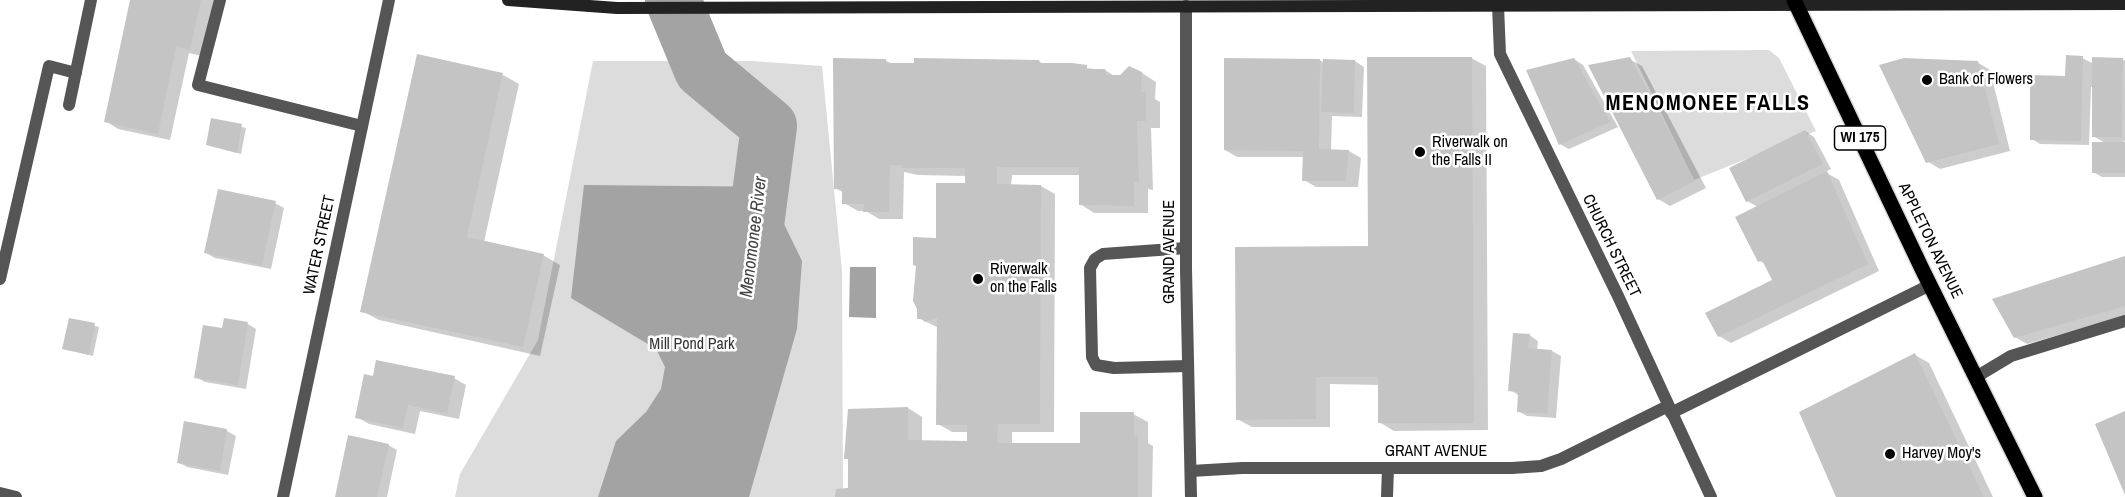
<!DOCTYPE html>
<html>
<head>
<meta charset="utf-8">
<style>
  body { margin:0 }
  canvas { display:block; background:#fff }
</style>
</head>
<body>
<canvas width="2125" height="497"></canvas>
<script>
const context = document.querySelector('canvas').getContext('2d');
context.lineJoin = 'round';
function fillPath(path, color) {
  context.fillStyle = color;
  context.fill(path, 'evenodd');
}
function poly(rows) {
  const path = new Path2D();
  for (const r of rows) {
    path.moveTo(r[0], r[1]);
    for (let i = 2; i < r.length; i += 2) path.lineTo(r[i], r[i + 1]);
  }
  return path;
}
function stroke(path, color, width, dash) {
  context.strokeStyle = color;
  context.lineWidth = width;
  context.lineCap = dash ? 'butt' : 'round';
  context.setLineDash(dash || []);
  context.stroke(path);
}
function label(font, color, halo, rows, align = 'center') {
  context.font = font + ' "Archivo Narrow",sans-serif';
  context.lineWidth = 5;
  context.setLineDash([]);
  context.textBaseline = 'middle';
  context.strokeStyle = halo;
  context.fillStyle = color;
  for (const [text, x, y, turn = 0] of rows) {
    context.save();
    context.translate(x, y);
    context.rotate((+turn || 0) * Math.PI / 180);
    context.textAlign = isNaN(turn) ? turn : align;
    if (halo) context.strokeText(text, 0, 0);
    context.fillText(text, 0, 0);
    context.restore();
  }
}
fillPath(poly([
  [1769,50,1779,58,1816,131,1694,180,1631,51],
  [593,61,752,61,822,66,842,271,843,497,455,497,460,474,538,340]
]), '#dcdcdc');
fillPath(poly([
  [584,185,787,187,784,224,802,261,797,329,749,497,598,497,616,441,646,412,661,389,665,367,656,349,571,298],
  [850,267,876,267,876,318,849,317]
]), '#a3a3a3');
fillPath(poly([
  [132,0,214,0,202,56,189,53,170,140,118,129,106,121],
  [1471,58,1486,66,1488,430,1394,431,1379,422,1379,385,1330,384,1330,427,1252,427,1237,419,1370,248],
  [2082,58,2094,64,2125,60,2125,141,2123,141,2125,142,2125,177,2102,177,2093,172,2107,144,2093,136,2094,87,2091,87,2089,145,2040,144,2032,139,2066,77],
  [1574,59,1583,65,1618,127,1569,149,1560,144],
  [1629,59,1642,66,1706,188,1670,206,1658,199],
  [885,60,892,64,1038,61,1044,64,1105,70,1116,77,1142,73,1156,82,1155,99,1160,102,1160,128,1151,128,1153,190,1148,189,1148,213,1094,213,1080,204,1080,175,1012,175,1011,186,1041,186,1055,194,1054,432,1012,432,1012,444,1082,444,1133,414,1148,422,1148,443,1153,446,1152,497,837,497,850,490,850,460,846,458,908,408,922,417,922,442,969,442,969,432,952,432,938,424,939,328,918,318,937,239,966,185,966,176,918,175,904,172,903,219,879,219,866,211,858,211,844,203,844,193,835,188],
  [1320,60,1324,63,1324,60,1355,61,1364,67,1362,117,1332,116,1331,151,1349,151,1361,158,1358,187,1316,187,1304,180,1304,157,1237,157,1225,150],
  [1977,62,1990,70,2010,151,1940,169,1927,161],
  [503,75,519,84,484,242,543,255,560,265,540,356,379,320,362,311],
  [212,119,246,128,241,154,207,144],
  [1805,131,1814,137,1831,169,1825,172,1839,180,1879,271,1731,343,1719,336,1774,281,1766,264,1759,261,1758,207,1747,201],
  [275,203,284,208,271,269,215,258,206,253],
  [2125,258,2125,316,2027,344,2015,337],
  [70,319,99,327,93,356,64,348],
  [248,324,256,329,246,389,205,382,196,377,223,330],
  [1529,335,1538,341,1537,350,1552,351,1561,356,1556,418,1527,416,1518,411,1520,396,1510,390],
  [1915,355,1929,363,1993,497,1839,497],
  [374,378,454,378,466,385,459,419,420,411,415,434,369,424,357,417],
  [185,423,227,431,236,436,228,475,187,467,178,462],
  [388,445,397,450,387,497,336,497]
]), '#0003');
stroke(poly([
  [673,0,702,70,769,126,751,263]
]), '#a3a3a3', 56);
fillPath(poly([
  [130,0,201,0,190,50,176,47,158,134,104,122],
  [417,54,503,73,467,237,544,254,523,347,360,312],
  [2066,55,2083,56,2081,141,2030,140,2030,75,2065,76],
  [1367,57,1472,57,1474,423,1378,423,1378,377,1316,377,1316,419,1236,420,1235,247,1368,246],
  [1630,57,1695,181,1657,200,1588,65],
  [2092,57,2123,58,2122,137,2092,137],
  [833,58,886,59,886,63,914,63,914,58,1039,60,1040,63,1072,63,1087,65,1087,69,1105,69,1106,75,1120,75,1129,66,1142,72,1141,92,1146,92,1146,121,1137,121,1139,182,1134,182,1134,206,1079,205,1079,167,997,167,997,184,1041,185,1040,424,998,424,997,443,1080,443,1080,412,1134,412,1134,436,1138,436,1138,497,835,497,836,489,848,488,848,459,844,459,848,409,908,407,908,440,967,441,967,425,936,425,937,318,924,322,924,319,917,319,917,309,913,301,916,266,913,265,913,237,936,238,936,183,965,183,965,168,902,168,902,165,890,165,889,212,863,212,864,204,842,204,842,189,834,189],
  [1224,58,1320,59,1319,149,1349,150,1346,181,1302,181,1303,151,1224,150],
  [1574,58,1610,122,1559,145,1526,70],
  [1904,58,1978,61,1999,144,1926,163,1879,65],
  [1323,59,1355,60,1354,113,1321,112],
  [211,118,242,124,237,153,206,145],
  [1805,130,1823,164,1746,202,1729,168],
  [2092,142,2125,142,2125,173,2092,173],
  [1827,171,1868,264,1718,337,1705,313,1772,280,1762,260,1758,262,1735,217],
  [218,189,276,201,262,265,204,253],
  [2125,256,2125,306,2014,338,1992,299],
  [69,318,95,323,89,355,62,349],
  [224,318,248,322,238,385,194,378,203,325,222,328],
  [1513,333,1530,334,1528,348,1552,350,1547,414,1517,412,1518,392,1508,391],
  [1915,353,1984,497,1836,497,1799,412],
  [376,360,455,376,447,414,408,405,403,428,355,418,364,374,373,376],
  [2125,411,2125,495,2095,424],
  [184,421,227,429,220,471,177,463],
  [348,435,389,444,377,497,335,497]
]), '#c4c4c4');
const primary = poly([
  [1794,0,1923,271,2035,497]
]);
stroke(primary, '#dbdbdb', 18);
stroke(poly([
  [220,0,198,85,362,126],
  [69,105,91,0],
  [1186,248,1103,254,1095,259,1090,268,1092,357,1096,365,1114,368,1188,366],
  [0,279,49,66,76,73],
  [1976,377,2011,356,2125,321],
  [1671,413,1930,285],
  [0,493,16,497],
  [1387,497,1388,468]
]), '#555', 12);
stroke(poly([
  [1186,6,1186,269,1191,497],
  [1498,6,1500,54,1618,296,1711,497],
  [1191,471,1242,468,1512,468,1541,466,1561,459,1668,406],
  [283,497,389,0]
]), '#555', 12);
stroke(poly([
  [508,0,617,8,2125,4]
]), '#222', 12);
stroke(primary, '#000', 15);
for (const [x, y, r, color] of [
  [1927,80,6,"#000"],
  [1420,152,6,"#000"],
  [978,279,6,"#000"],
  [1890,454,6,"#000"]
]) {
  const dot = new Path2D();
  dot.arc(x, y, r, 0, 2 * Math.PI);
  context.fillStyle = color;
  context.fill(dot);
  stroke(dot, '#fff', 2);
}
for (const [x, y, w] of [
  [1860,138,51]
]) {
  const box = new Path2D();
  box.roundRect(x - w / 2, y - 12, w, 24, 4.5);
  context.fillStyle = '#fff';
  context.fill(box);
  stroke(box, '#000', 1.5);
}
label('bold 15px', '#000', null, [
  ["WI 175",1860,138]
]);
label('16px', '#000', '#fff', [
  ["Bank of Flowers",1939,80],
  ["Riverwalk on",1432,143],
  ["the Falls II",1432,161],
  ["Riverwalk",990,270],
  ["on the Falls",990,288],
  ["Harvey Moy's",1902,454]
], 'left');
label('16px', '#000', '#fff', [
  ["APPLETON AVENUE",1930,241,64],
  ["WATER STREET",320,245,-78],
  ["CHURCH STREET",1611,246,64],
  ["GRAND AVENUE",1170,252,-90],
  ["GRANT AVENUE",1436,452]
]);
label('16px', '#333', '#fff', [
  ["Mill Pond Park",692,345]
]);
label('italic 18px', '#444', '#fff', [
  ["Menomonee River",754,237,-83]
]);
context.letterSpacing = '1.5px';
label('bold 22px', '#000', '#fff', [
  ["MENOMONEE FALLS",1708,104]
]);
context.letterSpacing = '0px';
</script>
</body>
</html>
